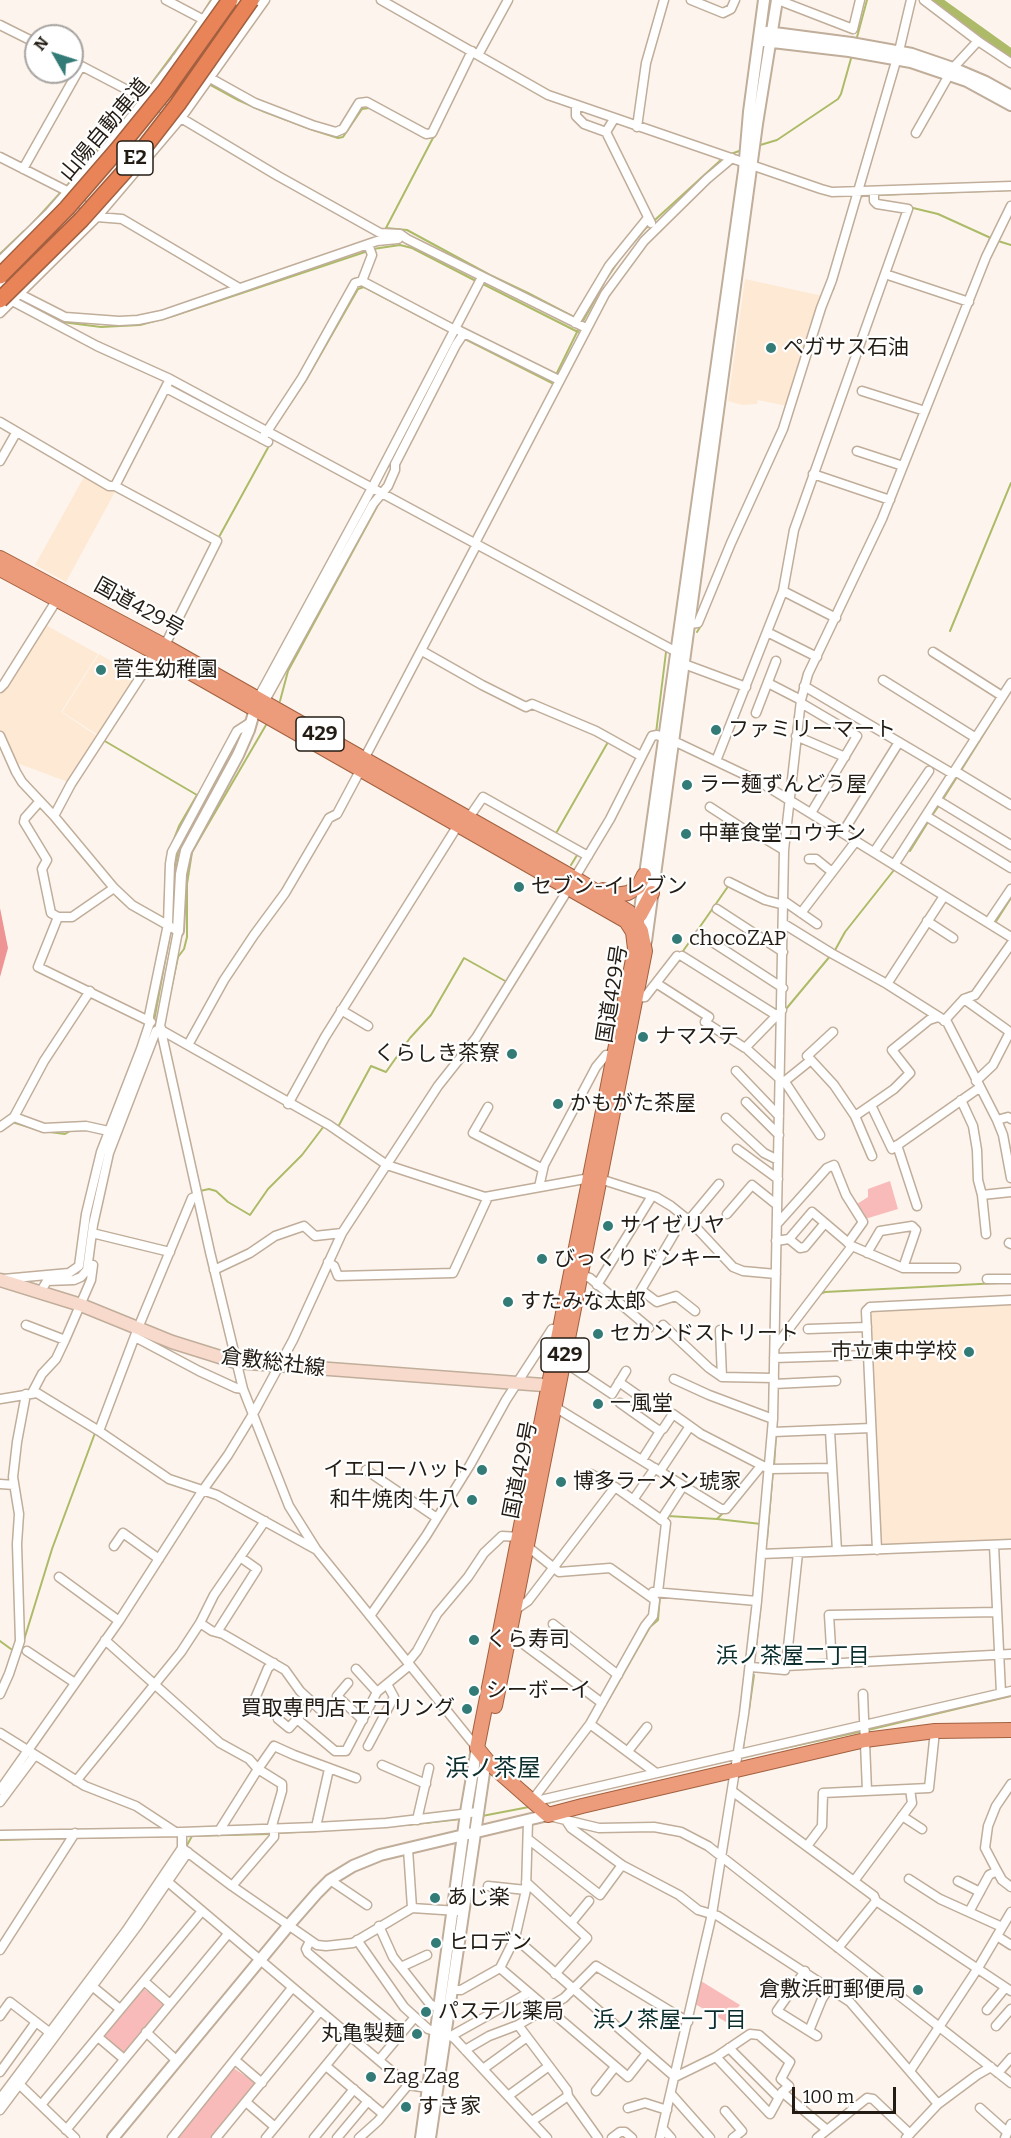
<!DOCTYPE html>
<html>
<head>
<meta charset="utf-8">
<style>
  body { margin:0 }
  #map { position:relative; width:1011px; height:2138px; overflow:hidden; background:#fdf5ed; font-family:Bitter,serif }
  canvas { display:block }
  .north { position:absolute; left:24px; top:24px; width:60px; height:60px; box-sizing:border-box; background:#fff; border:2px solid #a7a4a1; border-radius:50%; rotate:309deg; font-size:16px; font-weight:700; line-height:24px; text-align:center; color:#231c14 }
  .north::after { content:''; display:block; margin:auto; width:21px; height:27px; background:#337b77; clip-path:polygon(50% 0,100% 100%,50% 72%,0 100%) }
  .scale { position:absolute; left:792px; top:2087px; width:104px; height:27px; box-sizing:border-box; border:3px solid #231c14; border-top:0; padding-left:8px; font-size:18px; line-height:21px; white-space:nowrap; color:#231c14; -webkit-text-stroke:4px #fff; paint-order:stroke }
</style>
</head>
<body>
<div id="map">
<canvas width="1011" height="2138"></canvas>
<div class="north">N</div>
<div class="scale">100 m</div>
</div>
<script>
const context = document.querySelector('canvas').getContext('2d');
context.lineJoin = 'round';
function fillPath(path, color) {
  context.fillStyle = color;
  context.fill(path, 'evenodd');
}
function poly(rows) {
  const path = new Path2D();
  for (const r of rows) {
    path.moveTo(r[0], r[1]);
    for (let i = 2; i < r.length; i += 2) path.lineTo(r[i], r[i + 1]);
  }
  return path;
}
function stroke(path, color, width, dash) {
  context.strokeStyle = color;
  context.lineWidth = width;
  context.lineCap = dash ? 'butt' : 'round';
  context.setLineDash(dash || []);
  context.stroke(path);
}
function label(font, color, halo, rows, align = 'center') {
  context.font = font + ' Bitter,"Noto Sans JP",serif';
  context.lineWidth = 4.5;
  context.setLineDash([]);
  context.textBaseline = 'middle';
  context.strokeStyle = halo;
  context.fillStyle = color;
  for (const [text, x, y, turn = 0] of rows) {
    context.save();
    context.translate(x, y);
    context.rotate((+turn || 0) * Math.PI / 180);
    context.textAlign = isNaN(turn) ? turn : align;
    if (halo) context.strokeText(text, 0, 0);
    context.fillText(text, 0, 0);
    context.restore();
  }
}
fillPath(poly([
  [745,279,823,296,787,406,758,400,757,404,742,405,728,401],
  [85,475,115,492,66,582,35,565],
  [44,624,98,654,61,712,97,736,68,782,14,762,0,732,0,691],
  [99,654,136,675,98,735,62,712],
  [1011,1303,1011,1541,883,1547,880,1543,868,1312,871,1309]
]), '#fee9d4');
fillPath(poly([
  [890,1181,898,1209,865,1219,857,1204,868,1197,868,1189],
  [701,1981,740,2005,726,2022,695,2004],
  [143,1988,165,2004,124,2055,102,2037],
  [232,2067,256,2083,211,2138,174,2138]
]), '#f8bbba');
fillPath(poly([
  [0,908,8,948,0,977]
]), '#ee9495');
stroke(poly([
  [204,11,211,0],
  [856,41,867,0],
  [476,50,489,26],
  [207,83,238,100,265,112,313,130,338,138,343,137,362,109,369,108],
  [142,96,196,23],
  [434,136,386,228,407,230,490,275,528,293,572,316],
  [757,146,777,140,838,99,841,94,852,55],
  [728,155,742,150],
  [65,188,138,100],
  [876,195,1011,190],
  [858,197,870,195],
  [909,207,938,214,993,239],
  [31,225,61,192],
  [998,241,1011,245],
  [373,249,400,245,412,248,476,281],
  [628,249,645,229,723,158],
  [985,250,990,238],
  [0,254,24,231],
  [607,278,624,253],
  [481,283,578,332],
  [833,290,839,269],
  [22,301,62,322,101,327,140,325,173,316,368,251],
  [582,323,604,283],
  [465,339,552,383,579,328],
  [191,397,263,434],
  [10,423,21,430],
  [272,431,306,380,358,289,364,287,450,332],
  [388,467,393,456],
  [370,502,376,491],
  [219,537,270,444,269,436],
  [950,631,1011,483],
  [697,632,702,624],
  [280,701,288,671,379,503],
  [656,733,666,652],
  [793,735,795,714],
  [103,740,197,795,179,826,170,849],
  [960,772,1000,708],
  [632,784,655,739],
  [943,799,957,777],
  [931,817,940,804],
  [555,835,608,742],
  [75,848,108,887],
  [910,851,928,822],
  [571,865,579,852],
  [174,870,179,847,240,736],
  [116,896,127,906,145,917],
  [164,920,166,866],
  [995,923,1011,898],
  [834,952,845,932,894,870],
  [681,954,729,885],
  [168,1004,178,957,184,949,187,937,187,884,192,852,266,725],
  [786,1009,831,955],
  [154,1021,171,929],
  [12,1122,38,1130],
  [338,1127,371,1066,386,1072,410,1038,431,1015,464,958,507,982],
  [50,1132,65,1134,70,1131],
  [200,1191,209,1189,216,1191,228,1202,250,1215,268,1189,302,1155,324,1126],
  [820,1294,825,1292,999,1283],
  [774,1466,776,1436],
  [717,1519,761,1524],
  [667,1522,668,1516,717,1519,723,1513],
  [767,1540,773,1471],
  [24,1640,52,1549,95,1433],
  [0,1641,15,1652],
  [756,1647,761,1602],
  [609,1699,650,1627,658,1620,660,1596],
  [749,1710,754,1675],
  [868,1730,1011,1696],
  [743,1748,746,1725],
  [780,1749,863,1731],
  [544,1804,559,1800],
  [482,1816,529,1807],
  [407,1825,461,1819],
  [276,1833,318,1831],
  [186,1836,270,1834],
  [75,1838,180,1836],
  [0,1840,69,1838],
  [186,1847,192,1836]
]), '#adbb68', 2);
stroke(poly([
  [934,0,1011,55]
]), '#adbb68', 12);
const minor = poly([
  [166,0,204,20],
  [381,0,548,95,821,189,832,192,1011,186],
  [691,0,723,13,731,9,735,0],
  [778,0,853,29,860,0],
  [924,0,978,41,1011,63],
  [0,25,36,43],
  [478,55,508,0],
  [176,59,255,103,312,125,336,132,343,129,359,103,367,102,426,134,432,133,472,51],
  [72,61,181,118,278,176,380,233,400,234,407,239,586,328],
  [576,105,576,116,584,124,606,132,614,119],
  [637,127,646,63,664,0],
  [606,132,651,223],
  [916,133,953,68,978,41],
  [0,157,65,190,97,217,122,219,239,288],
  [23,169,81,66],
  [0,261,50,212,110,144,175,61,217,0],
  [885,274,969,302],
  [362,281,372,255,368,244],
  [0,284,65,317,119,321,138,320,162,315,377,241,398,239],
  [1,295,97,346,170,379,671,649,683,652],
  [0,313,97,217,181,118,265,0],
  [575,323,609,266,647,219],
  [460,331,559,380],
  [166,388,268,442],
  [862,391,925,411],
  [0,422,109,486,115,486,217,541,167,641,156,653,71,784,54,816],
  [262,439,302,378,355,283,362,281,453,329],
  [857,451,903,466],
  [0,461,16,433],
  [813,474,890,500],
  [115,486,170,379],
  [475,543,605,294,644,241,707,179,732,158],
  [783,591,836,618],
  [690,624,698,623,731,543,783,429,821,308,832,280,899,51,911,0],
  [767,632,817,657],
  [422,651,482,685,526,707,532,704,596,731,641,756],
  [933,652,1002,696],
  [684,664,746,687],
  [883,680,976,738],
  [768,683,801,700],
  [804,686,953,774],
  [0,688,4,684,58,598],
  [257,700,372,488,482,277],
  [801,703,857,736,811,813],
  [263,704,373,504,388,486,395,470,395,464,456,345,464,333],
  [756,713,776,661],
  [0,736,16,772,22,782,54,816,114,888,132,905,178,931,160,1026,210,1252,243,1389,289,1506,316,1549,477,1748],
  [796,736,845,757],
  [364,759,477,544],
  [716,761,783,591,794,530,908,209,877,204,874,201,874,191],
  [955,771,1011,805],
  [937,800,1011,845],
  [40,801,25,818,24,822,47,860,42,869,51,913,58,917,38,967,151,1022],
  [710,807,753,835,759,835,784,850],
  [926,816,1011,868],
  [468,819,483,797,588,856],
  [843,832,899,742],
  [874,852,929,771],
  [809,859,816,859,832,872],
  [894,865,1011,683],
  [574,879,610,819,652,736,657,735,680,744,760,782,1011,937],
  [729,882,765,900,784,905],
  [784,901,817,924],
  [717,909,783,952],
  [801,913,856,841],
  [58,917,72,917,114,888],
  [927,921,953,938],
  [988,923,1011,889],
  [784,924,831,953,887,984,947,1022,997,1120,1003,1135,1011,1178],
  [700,934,783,988],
  [682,956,776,1015],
  [656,983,677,956],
  [887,984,944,896],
  [636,998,645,997,656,983,709,1017,705,1022,745,1048,782,1010],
  [964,999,1010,1032,993,1065,976,1081],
  [341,1010,368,1026],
  [944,1021,964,999,975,995,1011,944],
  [161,1030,329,1125,387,1165,485,1197,590,1178,600,1179,656,1197,671,1206,691,1222,733,1267,743,1271,776,1274],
  [188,1045,224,980,254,935,285,893,329,818,337,814,362,767],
  [748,1050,780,1079],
  [811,1060,807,1056,833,1032],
  [736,1071,779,1116],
  [785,1082,820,1135],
  [780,1085,811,1060,834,1085,855,1116,871,1105,892,1149,979,1088],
  [961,1100,973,1126,977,1150,978,1180,982,1195,986,1234],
  [746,1102,779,1135],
  [288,1104,325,1037,460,822],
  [871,1105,894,1089,910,1073,892,1050,929,1020,938,1017],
  [488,1107,473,1133,543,1169],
  [855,1116,872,1156],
  [14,1117,44,1128,86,1126,113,1132],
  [726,1118,764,1153,778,1160],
  [997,1120,1008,1117,1011,1119],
  [0,1127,14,1117,44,1061,90,991],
  [897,1145,917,1206],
  [737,1149,778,1179],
  [539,1187,544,1165,596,1067,606,1055,614,1055],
  [982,1195,1011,1192],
  [727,1214,752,1185,777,1205],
  [684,1217,641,1290,657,1302,676,1296,695,1311],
  [689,1220,719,1184],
  [777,1224,827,1168,834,1165,846,1195,863,1222,848,1243],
  [92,1233,170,1252],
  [789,1239,800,1248,805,1247,825,1223],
  [776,1241,789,1239,812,1212,852,1246,903,1268,956,1268],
  [1009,1243,1011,1244],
  [867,1253,880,1231,912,1226,916,1230,903,1268],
  [328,1262,334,1266,338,1276,453,1273,488,1197],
  [214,1270,250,1253,275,1236,304,1226,315,1236,342,1233],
  [581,1275,590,1278,649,1328],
  [3,1279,69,1273,79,1266,86,1214,101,1152,141,1049,149,1025,149,1016,168,924,170,864,172,852,237,731,251,722],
  [987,1279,1011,1279],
  [597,1285,652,1196],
  [41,1291,47,1281,74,1280,81,1277,87,1270,93,1225,109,1153,156,1031,161,1028],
  [26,1325,65,1340],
  [663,1325,709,1368,722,1377,774,1378],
  [808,1329,867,1327],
  [720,1330,722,1377],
  [135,1337,199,1371,236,1388,243,1389],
  [775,1347,852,1246],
  [774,1358,868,1355],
  [564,1362,612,1394,626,1371],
  [674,1379,709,1395,773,1419],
  [619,1382,653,1406],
  [774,1384,836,1381],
  [32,1393,42,1374,56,1359,65,1340,91,1280,93,1265],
  [0,1399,37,1393,99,1431,169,1479,217,1495,315,1549],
  [620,1403,658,1430,663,1429,673,1414,701,1434,765,1467],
  [555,1407,721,1509,726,1509,761,1466],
  [99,1431,138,1328,192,1198,197,1196],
  [830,1431,837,1551],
  [773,1432,871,1428],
  [642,1460,661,1430],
  [770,1469,832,1468],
  [366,1470,437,1518],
  [660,1471,690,1426],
  [591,1474,615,1487,666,1523,658,1592],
  [0,1484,14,1485],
  [633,1500,655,1468],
  [661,1520,683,1486],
  [994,1545,1001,1693],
  [114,1546,123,1533,159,1559],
  [877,1550,866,1311,870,1307,1011,1300],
  [761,1554,1011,1544],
  [59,1577,119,1621],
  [653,1592,757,1601],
  [515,1610,528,1601,615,1487],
  [370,1616,426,1536,470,1465,506,1400,552,1329,563,1330],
  [200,1623,212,1631,223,1634,285,1670,300,1691,324,1713],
  [553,1624,618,1675],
  [217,1632,257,1569,240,1557],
  [510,1634,602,1703],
  [105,1640,220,1743,249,1759,258,1769,219,1831],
  [27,1651,75,1683],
  [408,1662,417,1651,437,1614,468,1577,484,1553,502,1536,519,1537,527,1546,559,1572,610,1568,655,1600,653,1616,645,1626,590,1724,531,1802],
  [832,1664,829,1615,997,1612],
  [786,1666,798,1553],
  [751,1667,785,1670,786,1666,1011,1654],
  [356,1669,377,1692],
  [348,1683,337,1696,363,1720],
  [0,1694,9,1674,20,1641,17,1544,19,1514,13,1477,17,1442,26,1394],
  [863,1694,867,1791],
  [254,1701,268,1668,274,1663],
  [307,1708,297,1719,335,1751,346,1751,377,1692,410,1665],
  [278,1719,289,1728,297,1719],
  [590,1724,656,1773],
  [0,1733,85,1786,136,1806,174,1831],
  [368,1746,394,1697,387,1684],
  [628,1751,647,1727],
  [382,1765,426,1784],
  [76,1781,181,1652,200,1623,214,1595,265,1521],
  [1011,1784,996,1806,988,1826,985,1848,997,1871,1002,1880,1011,1887],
  [0,1790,119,1621,203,1490,228,1455,253,1414,293,1340,342,1233,438,1086,476,1038,569,888],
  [732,1791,874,1896,876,1901,1011,1991],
  [0,1802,35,1755],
  [532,1802,1011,1691],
  [549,1816,599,1828,654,1827,681,1832,708,1846,1011,2083],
  [902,1816,922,1829],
  [565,1819,571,1828,622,1865,679,1895,698,1910,718,1916,850,2002,938,2104],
  [417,1820,429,1768],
  [316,1827,329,1769],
  [271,1829,282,1791,282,1784,258,1769,274,1746,294,1755,356,1778],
  [182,1832,182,1848,232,1886,317,1945,326,1946,353,1943,412,1908,458,1911],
  [0,1835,182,1832,316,1827,386,1823,478,1812],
  [528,1839,600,1895,622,1865],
  [807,1846,822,1826,823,1793,929,1788,935,1731],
  [408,1849,412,1908],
  [909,1879,940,1899,1002,1927],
  [330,1880,367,1905],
  [854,1881,912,1803,910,1789],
  [958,1881,980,1892],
  [168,1882,408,2085,434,2089],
  [526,1882,587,1938,555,1974],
  [232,1886,274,1837,274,1829],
  [488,1886,526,1890],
  [969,1912,989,1875,997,1871],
  [571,1923,589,1901],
  [379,1926,393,1957,430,2004,440,2009],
  [997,1936,1011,1945],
  [515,1938,675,2077,716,2057,750,2034,759,2035,790,2062,781,2079,789,2086,782,2092],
  [357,1940,404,2007,428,2029,451,2036,455,2039,547,2138],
  [310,1941,306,1949,308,1953,402,2032],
  [838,1948,876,1901],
  [0,1950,75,1833],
  [401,1967,427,1955],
  [500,1968,628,2077,647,2053],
  [805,1971,777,2011,817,2036],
  [144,1981,170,2004],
  [92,1986,120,2009],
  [452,1990,461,1990,500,1968,515,1938,526,1890,528,1821],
  [987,2010,1005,1988],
  [0,2016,10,2002,49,2032],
  [518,2025,567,2090,568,2096,532,2121],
  [996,2026,1011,2009],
  [809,2031,822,1999,829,1988],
  [146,2032,177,2061],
  [451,2036,528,1993],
  [98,2037,124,2059],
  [729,2048,778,2097],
  [465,2050,489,2036,518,2025,564,1998,596,1966,688,2022],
  [716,2057,770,2114,782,2092,827,2130],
  [235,2060,262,2083],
  [379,2060,415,2017],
  [326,2066,383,2114],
  [483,2069,527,2037],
  [910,2071,978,1968,1011,1912],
  [0,2072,36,2022],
  [998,2073,1011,2058],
  [17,2082,75,2138],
  [596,2091,615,2067],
  [671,2094,710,2138],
  [508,2096,549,2066],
  [568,2096,598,2138],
  [0,2099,126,1931,182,1848],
  [246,2102,275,2127],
  [41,2105,202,1911],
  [628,2108,645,2103,667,2110],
  [980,2108,1007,2132],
  [0,2110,138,1925,188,1852],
  [725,2111,742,2131,733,2138],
  [663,2129,671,2138],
  [66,2130,228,1934],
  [172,2138,292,1988],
  [216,2138,320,2011],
  [266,2138,350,2036],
  [314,2138,354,2089],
  [337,2138,368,2101],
  [359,2138,378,2121,408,2085],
  [612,2138,620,2132,625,2132,632,2138],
  [660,2138,712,1914,744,1714,757,1601,773,1419,784,850,801,700,808,674,882,519,986,257,1011,206],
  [817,2138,867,2098,873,2099,910,2134],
  [906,2138,938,2104,977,2075,991,2067],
  [1005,2138,1011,2124]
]);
const tertiary = poly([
  [767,32,851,43,912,54,953,68,986,82,1011,96],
  [764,41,849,51,911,62,967,81,1011,105],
  [640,910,744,171,749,112,764,0],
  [178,931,181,874,186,851,238,755,249,730,255,709],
  [646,941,757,124,777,0],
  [113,2138,289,1925,317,1893,330,1880,353,1866,380,1855,548,1815],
  [421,2138,467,1806,477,1748],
  [430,2138,486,1759]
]);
const secondary = poly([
  [0,1280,81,1305,172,1342,236,1362,557,1386]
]);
const trunk = poly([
  [0,558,163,645,581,882,629,912,641,931,645,951,495,1706],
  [0,569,156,653,458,825,626,921,633,932,635,949,477,1748,490,1764,548,1815,582,1806,865,1740,935,1731,1011,1730],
  [603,890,616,895,628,893,638,887,644,875],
  [628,920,640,915,652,893]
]);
stroke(minor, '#c0ad9a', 11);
stroke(tertiary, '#c0ad9a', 14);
stroke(secondary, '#c0ad9a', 15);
stroke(trunk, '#a36040', 16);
stroke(minor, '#fff', 8);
stroke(tertiary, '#fff', 10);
stroke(secondary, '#f8dacd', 12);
stroke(trunk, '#ec9c7a', 14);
const motorwayBridge = poly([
  [0,276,67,208,118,149,165,91,230,0],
  [0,300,81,220,133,162,178,104,251,0]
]);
stroke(motorwayBridge, '#a36040', 18, []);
stroke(motorwayBridge, '#e88458', 15);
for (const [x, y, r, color] of [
  [771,348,6,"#337b77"],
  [101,670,6,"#337b77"],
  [716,730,6,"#337b77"],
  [687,785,6,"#337b77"],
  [686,834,6,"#337b77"],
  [519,887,6,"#337b77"],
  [677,939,6,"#337b77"],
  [643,1037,6,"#337b77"],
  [512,1054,6,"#337b77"],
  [558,1104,6,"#337b77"],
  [608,1226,6,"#337b77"],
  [542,1259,6,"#337b77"],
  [508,1302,6,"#337b77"],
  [598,1334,6,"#337b77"],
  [969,1352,6,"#337b77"],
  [598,1404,6,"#337b77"],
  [482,1470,6,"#337b77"],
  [561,1482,6,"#337b77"],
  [472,1500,6,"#337b77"],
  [474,1640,6,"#337b77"],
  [474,1691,6,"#337b77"],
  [467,1709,6,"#337b77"],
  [435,1898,6,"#337b77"],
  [436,1943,6,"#337b77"],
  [918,1990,6,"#337b77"],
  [426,2012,6,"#337b77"],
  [417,2034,6,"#337b77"],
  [371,2077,6,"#337b77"],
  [406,2107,6,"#337b77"]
]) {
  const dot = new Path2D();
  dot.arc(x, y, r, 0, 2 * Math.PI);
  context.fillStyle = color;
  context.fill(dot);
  stroke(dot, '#fff', 2);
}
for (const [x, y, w] of [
  [135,158,36],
  [320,734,48],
  [565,1355,48]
]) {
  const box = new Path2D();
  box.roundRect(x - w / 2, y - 17, w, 34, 4.5);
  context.fillStyle = '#fff';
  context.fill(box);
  stroke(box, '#231c14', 1.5);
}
label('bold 20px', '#231c14', null, [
  ["E2",135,158],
  ["429",320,734],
  ["429",565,1355]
]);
label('21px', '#231c14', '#fff', [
  ["山陽自動車道",105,130,-50],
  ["国道429号",139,608,29],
  ["国道429号",613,994,-81],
  ["倉敷総社線",273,1363,7],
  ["国道429号",521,1470,-79]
]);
label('21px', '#231c14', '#fff', [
  ["ペガサス石油",783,348],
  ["菅生幼稚園",113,670],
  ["ファミリーマート",728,730],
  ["ラー麺ずんどう屋",699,785],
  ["中華食堂コウチン",698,834],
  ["セブン-イレブン",531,887],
  ["chocoZAP",689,939],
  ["ナマステ",655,1037],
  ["くらしき茶寮",500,1054,"right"],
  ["かもがた茶屋",570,1104],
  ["サイゼリヤ",620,1226],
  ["びっくりドンキー",554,1259],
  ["すたみな太郎",520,1302],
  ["セカンドストリート",610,1334],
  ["市立東中学校",957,1352,"right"],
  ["一風堂",610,1404],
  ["イエローハット",470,1470,"right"],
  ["博多ラーメン琥家",573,1482],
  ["和牛焼肉 牛八",460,1500,"right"],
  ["くら寿司",486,1640],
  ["シーボーイ",486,1691],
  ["買取専門店 エコリング",455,1709,"right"],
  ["あじ楽",447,1898],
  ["ヒロデン",448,1943],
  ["倉敷浜町郵便局",906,1990,"right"],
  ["パステル薬局",438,2012],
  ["丸亀製麺",405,2034,"right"],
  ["Zag Zag",383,2077],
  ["すき家",418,2107]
], 'left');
label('22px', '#0c2f2d', '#fff', [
  ["浜ノ茶屋二丁目",793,1657],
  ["浜ノ茶屋一丁目",670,2021]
]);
label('24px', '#0c2f2d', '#fff', [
  ["浜ノ茶屋",493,1769]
]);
</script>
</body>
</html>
